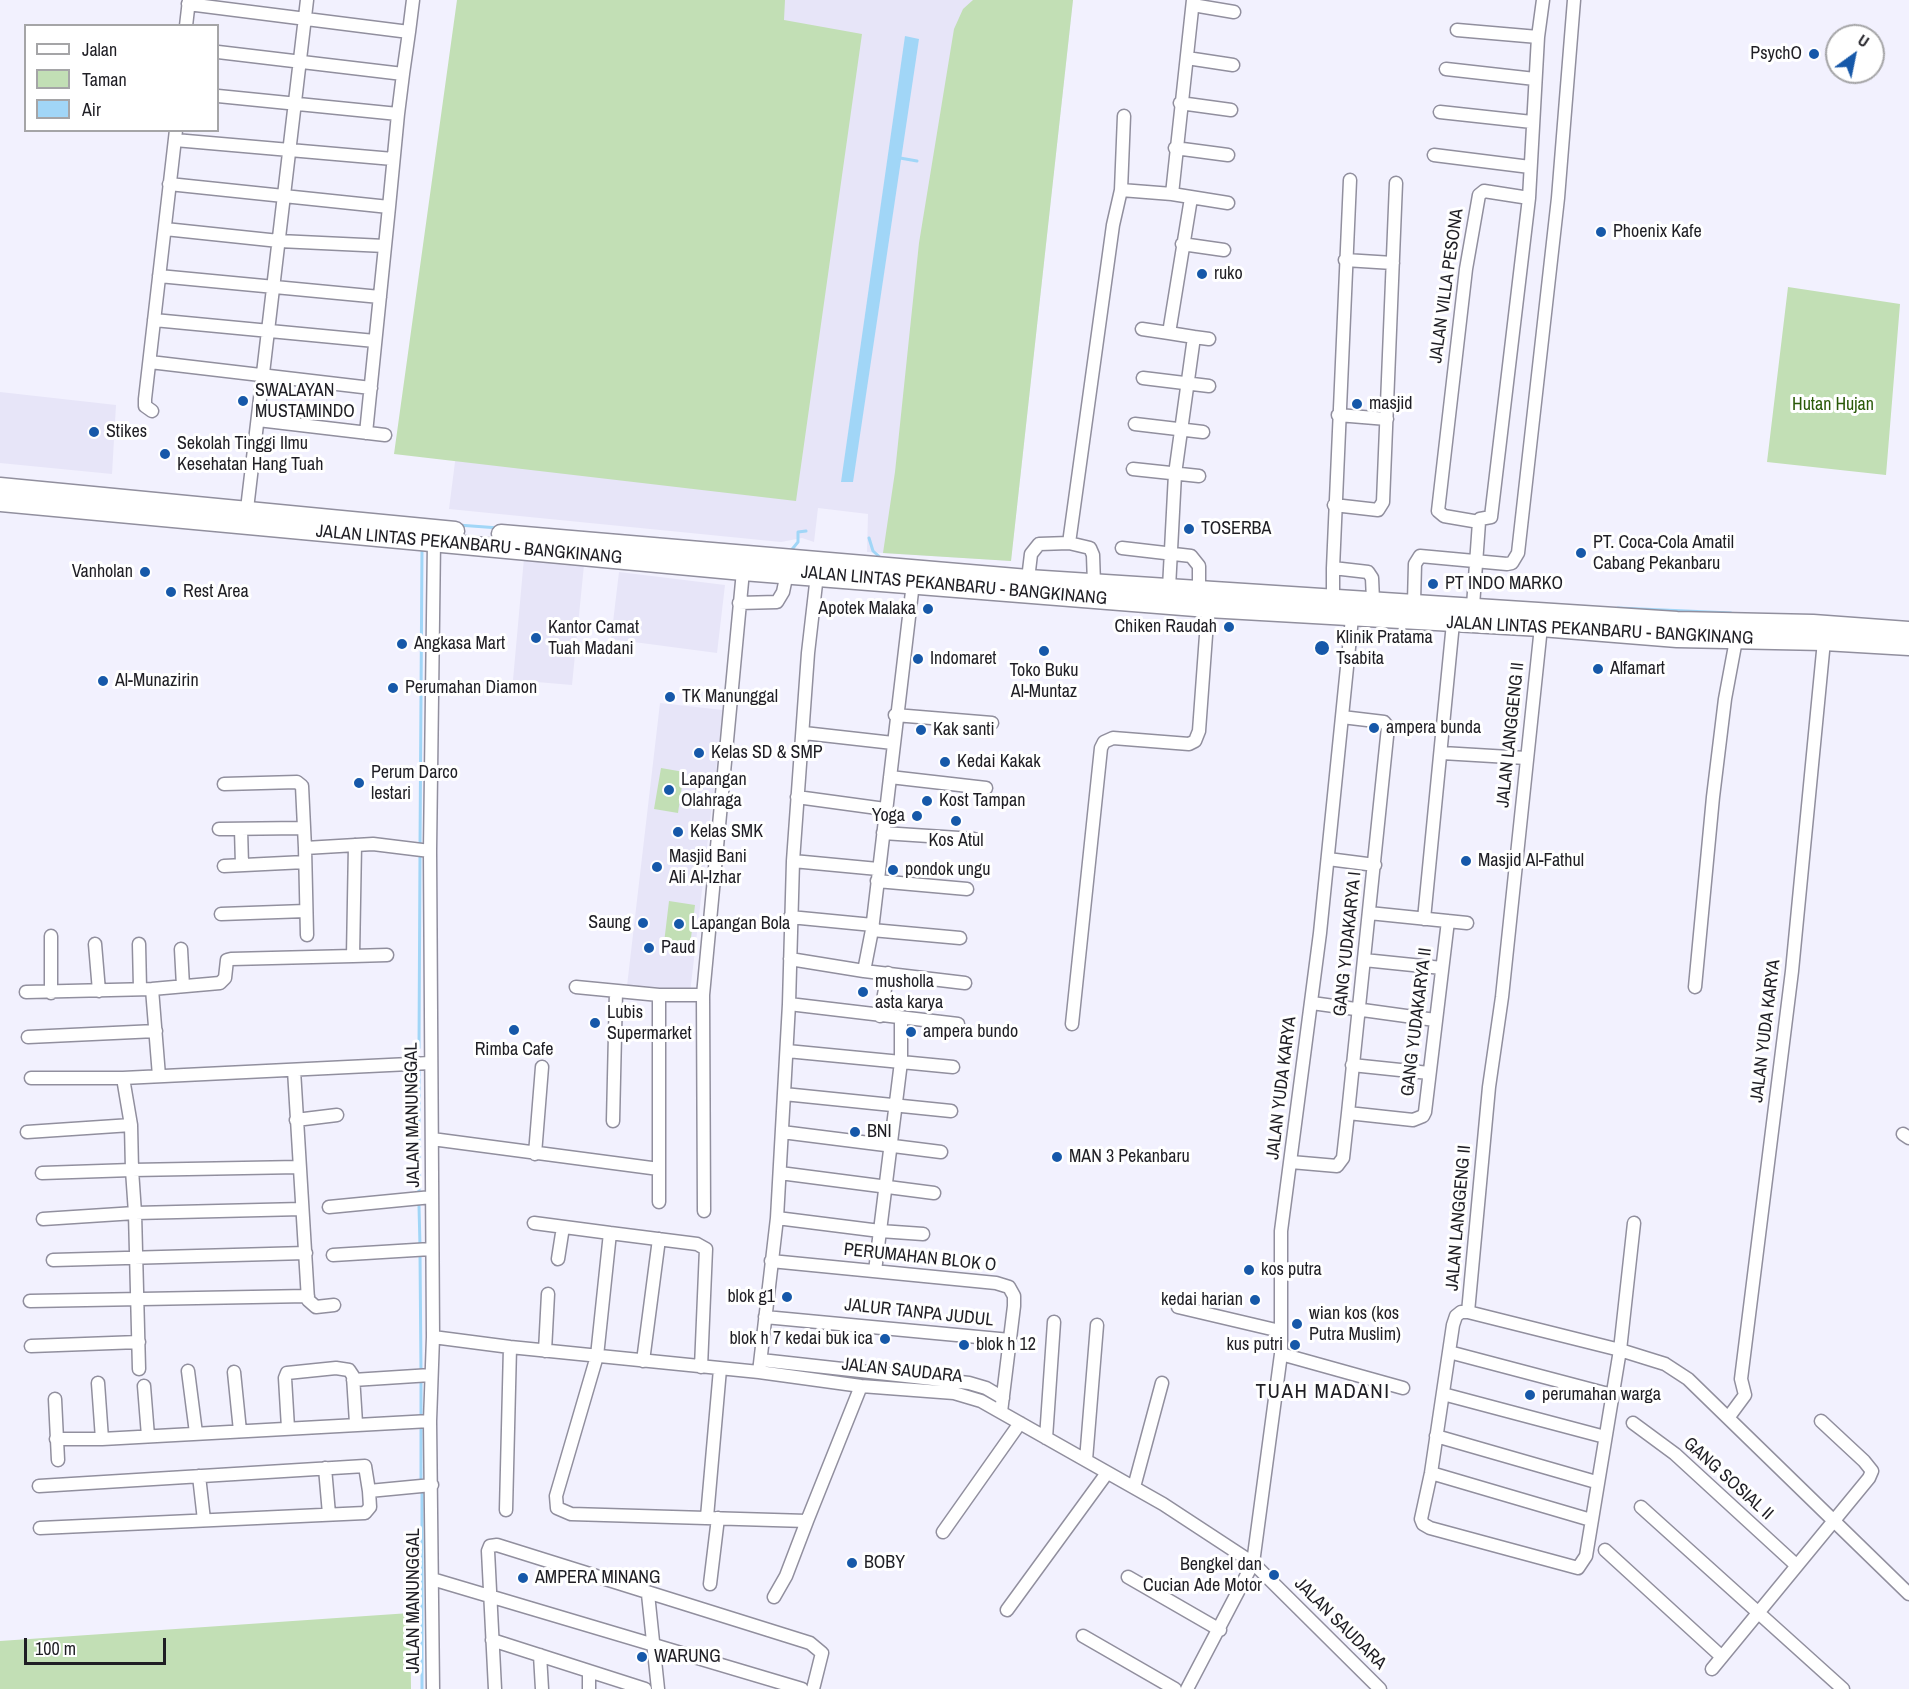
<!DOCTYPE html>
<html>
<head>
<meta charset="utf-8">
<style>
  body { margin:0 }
  #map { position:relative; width:1909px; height:1689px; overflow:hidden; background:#f2f1fe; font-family:"Archivo Narrow",sans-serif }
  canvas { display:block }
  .legend { position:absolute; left:24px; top:24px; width:195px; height:108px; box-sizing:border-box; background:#fff; border:2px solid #a5a5a7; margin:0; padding:8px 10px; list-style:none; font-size:18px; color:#1f1e24 }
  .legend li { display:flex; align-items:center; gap:12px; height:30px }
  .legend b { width:30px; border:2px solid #a5a5a7 }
  .north { position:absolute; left:1825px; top:24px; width:60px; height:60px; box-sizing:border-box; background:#fff; border:2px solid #a5a5a7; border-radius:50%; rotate:33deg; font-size:16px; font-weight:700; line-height:24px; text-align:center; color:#1f1e24 }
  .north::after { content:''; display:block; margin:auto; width:21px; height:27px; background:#1658a9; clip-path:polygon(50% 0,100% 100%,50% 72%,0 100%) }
  .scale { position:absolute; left:24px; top:1638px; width:142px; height:27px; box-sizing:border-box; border:3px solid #1f1e24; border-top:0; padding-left:8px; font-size:18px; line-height:21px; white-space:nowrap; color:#1f1e24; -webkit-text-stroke:4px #fff; paint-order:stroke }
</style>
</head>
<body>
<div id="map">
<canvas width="1909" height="1689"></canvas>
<ul class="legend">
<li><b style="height:8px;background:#fff"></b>Jalan</li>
<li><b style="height:16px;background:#c2dfb5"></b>Taman</li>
<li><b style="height:16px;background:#a1d6f7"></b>Air</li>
</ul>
<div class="north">U</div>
<div class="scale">100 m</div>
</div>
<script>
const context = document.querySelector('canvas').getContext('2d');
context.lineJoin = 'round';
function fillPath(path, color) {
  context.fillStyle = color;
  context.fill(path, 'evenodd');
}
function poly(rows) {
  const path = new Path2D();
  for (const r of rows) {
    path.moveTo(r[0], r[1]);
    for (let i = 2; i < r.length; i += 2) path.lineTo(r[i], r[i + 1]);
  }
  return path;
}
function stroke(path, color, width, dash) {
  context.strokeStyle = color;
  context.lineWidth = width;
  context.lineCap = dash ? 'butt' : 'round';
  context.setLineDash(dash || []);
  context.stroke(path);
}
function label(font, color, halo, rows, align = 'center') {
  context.font = font + ' "Archivo Narrow",sans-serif';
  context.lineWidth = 6;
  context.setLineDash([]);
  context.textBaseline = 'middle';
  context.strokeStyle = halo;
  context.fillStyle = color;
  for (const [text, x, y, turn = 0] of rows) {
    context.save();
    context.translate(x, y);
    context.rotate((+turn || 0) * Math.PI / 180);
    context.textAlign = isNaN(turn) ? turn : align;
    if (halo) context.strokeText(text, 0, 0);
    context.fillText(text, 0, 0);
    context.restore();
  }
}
fillPath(poly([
  [511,0,1073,0,1011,561,867,552,868,514,818,508,814,542,802,538,781,542,449,509,505,69],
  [0,392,116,405,112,474,0,463],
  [524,558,584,565,572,685,513,680],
  [619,572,725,585,717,653,611,639],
  [660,703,723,710,690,993,627,986]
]), '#e7e5f8');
fillPath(poly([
  [457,0,785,0,784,20,862,34,796,501,394,454],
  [973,0,1073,0,1011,561,883,553,895,472,919,243,954,29,963,9],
  [1788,287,1900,304,1886,475,1767,462],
  [661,768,684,772,678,813,654,809],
  [669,901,695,905,690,946,664,943],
  [410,1613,411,1689,0,1689,0,1641]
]), '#c2dfb5');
fillPath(poly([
  [905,36,919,39,853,482,841,482]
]), '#a1d6f7');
stroke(poly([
  [900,158,917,161],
  [458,525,499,528],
  [869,538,873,551,882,559],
  [789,553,798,542,798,532,806,531],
  [1618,608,1731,613],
  [420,847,422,548],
  [419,1048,420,854],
  [419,1067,419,1191],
  [419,1206,420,1246],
  [420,1253,421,1372],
  [421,1379,421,1417],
  [421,1424,421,1479],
  [422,1491,422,1689]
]), '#a1d6f7', 3);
const minor = poly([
  [188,4,409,32,413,0],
  [1193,5,1234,12],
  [186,26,189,0],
  [1457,30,1538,37,1543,0],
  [218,52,403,74,398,114],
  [1187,58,1233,65],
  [1446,69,1535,79],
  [403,74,409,32],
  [218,96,398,114,389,207],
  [1180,103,1231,110],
  [1440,112,1532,122],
  [175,140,393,159],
  [1175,148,1228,155],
  [1434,155,1530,167],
  [1350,180,1333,568,1368,572,1372,578,1373,600],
  [169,184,389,207,366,433],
  [1121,190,1172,194,1228,203],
  [1484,191,1529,198,1491,517,1480,519,1479,522,1444,516,1438,511,1466,269,1479,195,1484,191],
  [1172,194,1193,0],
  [1529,198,1538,37],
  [165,229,279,241,385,246],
  [1182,244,1224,250],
  [1345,260,1393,263],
  [159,276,380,297],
  [154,320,375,341],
  [1142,329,1169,333],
  [1194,337,1209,339],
  [150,362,371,388],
  [1143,378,1209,386],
  [152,411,145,406,145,399,176,130],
  [1338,415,1387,419],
  [258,420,385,435],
  [1135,424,1203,432],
  [1133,469,1199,476],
  [1334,505,1378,510,1383,502,1396,183],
  [247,509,307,0],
  [1069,543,1090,548,1093,555,1094,584],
  [1122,548,1191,556,1199,566,1199,590],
  [1028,579,1031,554,1039,544,1069,543,1113,225,1121,190,1124,116],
  [913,583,872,930,864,971,965,983],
  [1169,588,1175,474,1194,337,1169,333,1191,198],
  [1333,598,1333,568],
  [1414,602,1415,564,1420,556,1507,564,1512,563,1518,553,1558,198,1574,0],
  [739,603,777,602,783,592,787,573],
  [1473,606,1479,522],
  [1541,627,1502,997,1489,1087,1468,1312,1620,1350,1665,1364,1688,1379,1909,1594],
  [895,715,992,723],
  [804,733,893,743],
  [1442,753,1526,758],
  [890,777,986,788],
  [224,784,297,782,302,786,305,848],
  [797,797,885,809],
  [219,829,302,828],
  [241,829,242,865],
  [883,833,974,839],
  [355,845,353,956,387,955],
  [1328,859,1375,865],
  [793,861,878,869],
  [224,866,305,862],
  [877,881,967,889],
  [1369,913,1467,923],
  [221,914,306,911],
  [790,917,873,925],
  [1424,919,1453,623],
  [872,930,960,938],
  [307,935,305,848,373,844,430,851],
  [51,936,51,993],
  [95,944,99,991],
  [139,944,140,988],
  [181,949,183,986],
  [790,959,864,971],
  [1364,960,1442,968],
  [576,987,659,995,703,995,704,1211],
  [1695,987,1713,797,1725,699,1736,640],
  [152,989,159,1076],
  [26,992,152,989,220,983,225,978,227,960,231,959,353,956],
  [659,995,659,1202],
  [703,995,743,571],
  [1312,1003,1435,1020],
  [789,1004,958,1024],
  [880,1016,888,973],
  [1072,1024,1101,748,1104,742,1113,738,1189,744,1195,741,1199,731,1208,608],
  [28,1037,156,1031],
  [787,1051,953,1067],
  [1352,1065,1429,1073],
  [294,1070,308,1300,316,1307,334,1305],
  [31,1078,123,1078,430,1063],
  [784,1094,951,1111],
  [1348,1113,1413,1120,1423,1116,1425,1112,1448,921],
  [296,1120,337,1115],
  [613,1121,616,991],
  [27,1132,131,1125],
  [782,1132,941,1152],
  [1903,1134,1909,1138],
  [432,1139,659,1169],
  [535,1154,542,1067],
  [1291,1162,1337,1166,1343,1158,1348,1113,1388,727,1384,722,1342,717],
  [299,1167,132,1170,135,1213,302,1209],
  [42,1173,132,1170,131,1125,123,1078],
  [780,1173,934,1193],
  [329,1207,432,1197],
  [777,1218,880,1231,923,1234],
  [43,1219,135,1213,139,1369],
  [534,1223,610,1233],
  [333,1255,431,1249],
  [558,1259,563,1227],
  [53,1260,306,1253],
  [771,1261,996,1283,1009,1287,1014,1296,1014,1306,1001,1412],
  [875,1271,901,1062,901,1018],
  [30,1301,308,1296],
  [1178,1307,1280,1331],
  [1468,1312,1461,1312,1456,1316,1453,1325,1431,1473,1421,1519,1423,1524,1430,1528,1578,1568,1586,1556,1620,1350,1634,1223],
  [765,1317,1010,1340],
  [433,1337,510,1347,759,1372,861,1386,954,1393,981,1401,1163,1504,1253,1563,1380,1689],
  [31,1346,139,1342],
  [545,1351,548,1294],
  [1449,1352,1612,1395],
  [1281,1354,1403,1388],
  [761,1360,969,1383,986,1388,1003,1398],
  [643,1361,659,1239],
  [701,1367,706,1249,697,1244,610,1233,597,1356,556,1496,557,1508,571,1514,807,1521,861,1386],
  [188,1371,196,1433],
  [234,1372,240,1431],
  [759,1372,777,1218,789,1004,793,861,808,653,817,575],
  [353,1380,431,1375],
  [98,1383,102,1439],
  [144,1386,148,1436],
  [1443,1394,1605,1437],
  [55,1399,58,1460],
  [1728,1418,1745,1395,1741,1379,1792,971,1824,641],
  [1633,1423,1675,1454,1796,1565],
  [288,1428,285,1378,287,1373,336,1368,349,1370,353,1376,356,1423],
  [1436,1436,1596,1482],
  [1046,1438,1054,1322],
  [56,1439,102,1439,430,1421],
  [1086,1460,1097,1325],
  [325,1468,329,1514],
  [1431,1473,1591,1520],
  [199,1476,204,1520],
  [39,1486,365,1466,369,1491,432,1485],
  [1134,1487,1162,1383],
  [1641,1507,1843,1689],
  [506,1510,510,1347],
  [707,1517,720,1369],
  [40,1528,365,1513,370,1507,369,1491],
  [943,1532,1020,1423],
  [1605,1550,1722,1657],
  [1128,1577,1220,1630],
  [432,1579,802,1689],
  [710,1584,718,1518],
  [648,1594,658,1689],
  [774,1597,786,1576,807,1521],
  [1007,1610,1107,1473],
  [1083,1636,1175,1689],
  [492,1640,645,1689],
  [540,1655,542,1689],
  [1712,1669,1869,1478,1872,1471,1864,1461,1821,1421],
  [589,1671,589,1689],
  [433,1689,430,1421,433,1337,430,851,434,541],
  [495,1689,488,1551,490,1546,497,1545,810,1643,822,1653,813,1689],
  [1187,1689,1253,1563,1281,1354,1281,1231,1320,933,1352,618]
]);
const highway = poly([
  [0,487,455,531],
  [0,502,743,571,1208,608,1541,627,1677,638,1824,641,1909,646],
  [501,534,1028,579,1677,621,1813,624,1909,631]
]);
stroke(minor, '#918f9e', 15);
stroke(highway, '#918f9e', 21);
stroke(minor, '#fff', 12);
stroke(highway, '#fff', 18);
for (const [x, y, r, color] of [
  [1814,54,6,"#1658a9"],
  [1601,232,6,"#1658a9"],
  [1202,274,6,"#1658a9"],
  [243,401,6,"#1658a9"],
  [1357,404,6,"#1658a9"],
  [94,432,6,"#1658a9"],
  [165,454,6,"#1658a9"],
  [1189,529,6,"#1658a9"],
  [1581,553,6,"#1658a9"],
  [145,572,6,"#1658a9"],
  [1433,584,6,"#1658a9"],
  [171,592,6,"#1658a9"],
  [928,609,6,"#1658a9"],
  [1229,627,6,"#1658a9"],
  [536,638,6,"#1658a9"],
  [402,644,6,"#1658a9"],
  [1322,648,8,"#1658a9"],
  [1044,651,6,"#1658a9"],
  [918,659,6,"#1658a9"],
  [1598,669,6,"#1658a9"],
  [103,681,6,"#1658a9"],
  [393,688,6,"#1658a9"],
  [670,697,6,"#1658a9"],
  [1374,728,6,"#1658a9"],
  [921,730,6,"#1658a9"],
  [699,753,6,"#1658a9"],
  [945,762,6,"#1658a9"],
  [359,783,6,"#1658a9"],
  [669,790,6,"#1658a9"],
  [927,801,6,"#1658a9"],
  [917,816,6,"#1658a9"],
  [956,821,6,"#1658a9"],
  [678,832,6,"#1658a9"],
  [1466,861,6,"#1658a9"],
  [657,867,6,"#1658a9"],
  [893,870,6,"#1658a9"],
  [643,923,6,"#1658a9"],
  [679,924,6,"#1658a9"],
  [649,948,6,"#1658a9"],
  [863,992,6,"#1658a9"],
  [595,1023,6,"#1658a9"],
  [514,1030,6,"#1658a9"],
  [911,1032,6,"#1658a9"],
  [855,1132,6,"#1658a9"],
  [1057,1157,6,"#1658a9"],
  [1249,1270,6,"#1658a9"],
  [787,1297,6,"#1658a9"],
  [1255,1300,6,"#1658a9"],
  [1297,1324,6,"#1658a9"],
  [885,1339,6,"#1658a9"],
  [964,1345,6,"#1658a9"],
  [1295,1345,6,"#1658a9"],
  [1530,1395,6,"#1658a9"],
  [852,1563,6,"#1658a9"],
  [1274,1575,6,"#1658a9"],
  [523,1578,6,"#1658a9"],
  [642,1657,6,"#1658a9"]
]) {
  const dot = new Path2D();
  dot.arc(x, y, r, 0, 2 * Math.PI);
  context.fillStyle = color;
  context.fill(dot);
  stroke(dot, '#fff', 2);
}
label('18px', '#1f1e24', '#fff', [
  ["PsychO",1802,54,"right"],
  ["Phoenix Kafe",1613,232],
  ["ruko",1214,274],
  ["SWALAYAN",255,391],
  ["MUSTAMINDO",255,412],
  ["masjid",1369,404],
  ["Stikes",106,432],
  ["Sekolah Tinggi Ilmu",177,444],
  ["Kesehatan Hang Tuah",177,465],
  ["TOSERBA",1201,529],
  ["PT. Coca-Cola Amatil",1593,543],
  ["Cabang Pekanbaru",1593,564],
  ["Vanholan",133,572,"right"],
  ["PT INDO MARKO",1445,584],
  ["Rest Area",183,592],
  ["Apotek Malaka",916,609,"right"],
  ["Chiken Raudah",1217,627,"right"],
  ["Kantor Camat",548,628],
  ["Tuah Madani",548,649],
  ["Klinik Pratama",1336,638],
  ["Tsabita",1336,659],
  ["Angkasa Mart",414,644],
  ["Indomaret",930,659],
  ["Alfamart",1610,669],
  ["Toko Buku",1044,671,"center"],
  ["Al-Muntaz",1044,692,"center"],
  ["Al-Munazirin",115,681],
  ["Perumahan Diamon",405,688],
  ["TK Manunggal",682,697],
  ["ampera bunda",1386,728],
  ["Kak santi",933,730],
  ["Kelas SD & SMP",711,753],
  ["Kedai Kakak",957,762],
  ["Perum Darco",371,773],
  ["lestari",371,794],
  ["Lapangan",681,780],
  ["Olahraga",681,801],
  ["Kost Tampan",939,801],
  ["Yoga",905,816,"right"],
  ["Kelas SMK",690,832],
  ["Kos Atul",956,841,"center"],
  ["Masjid Bani",669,857],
  ["Ali Al-Izhar",669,878],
  ["Masjid Al-Fathul",1478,861],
  ["pondok ungu",905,870],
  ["Saung",631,923,"right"],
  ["Lapangan Bola",691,924],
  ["Paud",661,948],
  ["musholla",875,982],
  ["asta karya",875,1003],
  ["Lubis",607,1013],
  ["Supermarket",607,1034],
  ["ampera bundo",923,1032],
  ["Rimba Cafe",514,1050,"center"],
  ["BNI",867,1132],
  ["MAN 3 Pekanbaru",1069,1157],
  ["kos putra",1261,1270],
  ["blok g1",775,1297,"right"],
  ["kedai harian",1243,1300,"right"],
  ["wian kos (kos",1309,1314],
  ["Putra Muslim)",1309,1335],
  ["blok h 7 kedai buk ica",873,1339,"right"],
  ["blok h 12",976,1345],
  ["kus putri",1283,1345,"right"],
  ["perumahan warga",1542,1395],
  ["BOBY",864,1563],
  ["Bengkel dan",1262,1565,"right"],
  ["Cucian Ade Motor",1262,1586,"right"],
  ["AMPERA MINANG",535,1578],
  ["WARUNG",654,1657]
], 'left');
label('18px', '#1f1e24', '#fff', [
  ["JALAN VILLA PESONA",1447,286,-82],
  ["JALAN LINTAS PEKANBARU - BANGKINANG",469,545,5],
  ["JALAN LINTAS PEKANBARU - BANGKINANG",954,586,5],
  ["JALAN LINTAS PEKANBARU - BANGKINANG",1600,631,3],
  ["JALAN LANGGENG II",1511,735,-84],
  ["GANG YUDAKARYA I",1348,944,-84],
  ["GANG YUDAKARYA II",1417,1022,-83],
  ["JALAN YUDA KARYA",1766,1031,-83],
  ["JALAN YUDA KARYA",1282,1088,-83],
  ["JALAN MANUNGGAL",413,1115,-91],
  ["JALAN LANGGENG II",1459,1218,-85],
  ["PERUMAHAN BLOK O",920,1258,6],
  ["JALUR TANPA JUDUL",919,1313,6],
  ["JALAN SAUDARA",902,1371,6],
  ["GANG SOSIAL II",1728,1479,42],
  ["JALAN MANUNGGAL",414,1601,-90],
  ["JALAN SAUDARA",1340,1624,45]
]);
label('18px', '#2a5a08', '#fff', [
  ["Hutan Hujan",1833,405]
]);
context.letterSpacing = '1.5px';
label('21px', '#1f1e24', '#fff', [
  ["TUAH MADANI",1323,1392]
]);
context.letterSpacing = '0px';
</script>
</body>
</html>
